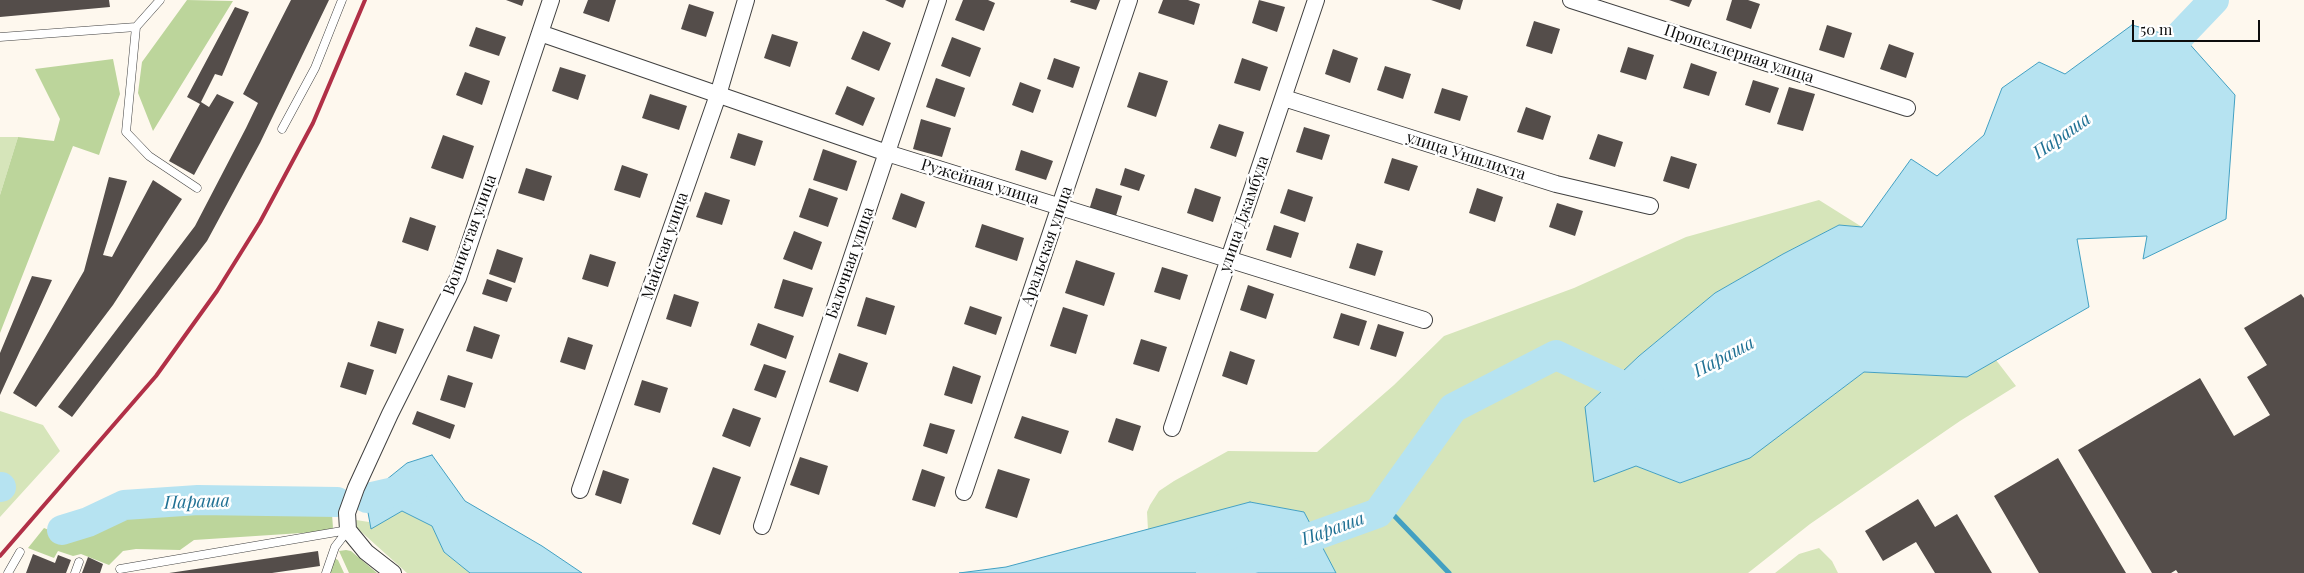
<!DOCTYPE html>
<html>
<head>
<meta charset="utf-8">
<style>
  body { margin:0 }
  #map { position:relative; width:2304px; height:573px; overflow:hidden; background:#fef8ee; font-family:"Playfair Display",serif }
  canvas { display:block }
  .scale { position:absolute; left:2132px; top:20px; width:128px; height:22px; box-sizing:border-box; border:2px solid #0d0d0d; border-top:0; padding-left:6px; font-size:15px; line-height:18px; white-space:nowrap; color:#0d0d0d; -webkit-text-stroke:4px #fff; paint-order:stroke }
</style>
</head>
<body>
<div id="map">
<canvas width="2304" height="573"></canvas>
<div class="scale">50 m</div>
</div>
<script>
const context = document.querySelector('canvas').getContext('2d');
context.lineJoin = 'round';
function fillPath(path, color) {
  context.fillStyle = color;
  context.fill(path, 'evenodd');
}
function poly(rows) {
  const path = new Path2D();
  for (const r of rows) {
    path.moveTo(r[0], r[1]);
    for (let i = 2; i < r.length; i += 2) path.lineTo(r[i], r[i + 1]);
  }
  return path;
}
function stroke(path, color, width, dash) {
  context.strokeStyle = color;
  context.lineWidth = width;
  context.lineCap = dash ? 'butt' : 'round';
  context.setLineDash(dash || []);
  context.stroke(path);
}
function label(font, color, halo, rows, align = 'center') {
  context.font = font + ' "Playfair Display",serif';
  context.lineWidth = 5;
  context.setLineDash([]);
  context.textBaseline = 'middle';
  context.strokeStyle = halo;
  context.fillStyle = color;
  for (const [text, x, y, turn = 0] of rows) {
    context.save();
    context.translate(x, y);
    context.rotate((+turn || 0) * Math.PI / 180);
    context.textAlign = isNaN(turn) ? turn : align;
    if (halo) context.strokeText(text, 0, 0);
    context.fillText(text, 0, 0);
    context.restore();
  }
}
fillPath(poly([
  [0,137,18,137,0,195],
  [1819,200,1862,227,1839,225,1783,254,1715,293,1639,356,1585,407,1636,466,1680,483,1749,458,1864,372,1967,377,1996,360,2016,386,1960,421,1810,524,1748,573,1336,573,1304,512,1250,502,1148,530,1147,512,1150,505,1159,491,1174,481,1228,451,1317,452,1394,385,1444,336,1574,288,1686,237],
  [0,411,43,425,60,451,0,517],
  [402,511,432,526,444,552,470,573,407,573,357,528,356,520,369,522,371,528],
  [1819,548,1832,561,1838,573,1775,573,1799,554]
]), '#d6e5ba');
fillPath(poly([
  [187,0,233,1,153,131,138,93,142,62],
  [113,59,120,94,99,155,73,146,0,333,0,195,18,137,54,141,60,119,35,69],
  [246,506,335,507,332,514,333,528,317,532,194,540,180,550,136,549,123,551,109,565,81,554,73,556,58,551,54,558,28,548,44,528,59,534,87,534,94,527,105,522,128,514,150,510],
  [346,550,351,551,377,573,349,573,339,551],
  [334,558,338,560,344,573,329,573]
]), '#bcd59b');
const water = poly([
  [2132,25,2186,40,2235,95,2226,219,2143,259,2147,236,2077,239,2089,307,1967,377,1864,372,1750,458,1680,483,1636,466,1594,482,1585,407,1639,356,1715,293,1783,254,1839,225,1862,227,1911,159,1937,176,1984,135,2002,88,2039,62,2065,74,2132,25],
  [432,455,465,501,542,546,582,573,470,573,444,552,432,526,402,511,371,529,367,507,386,480,407,463,432,455],
  [1250,502,1304,512,1336,573,959,573,1006,567,1250,502]
]);
fillPath(water, '#b6e3f1');
stroke(water, '#43a0c2', 1);
stroke(poly([
  [1384,505,1449,573]
]), '#43a0c2', 5);
stroke(poly([
  [2151,66,2214,0],
  [0,487,1,487],
  [367,498,415,487],
  [62,530,88,522,124,505,198,500,337,502],
  [1211,573,1378,513,1453,408,1556,355,1647,397,1650,395]
]), '#b6e3f1', 30);
fillPath(poly([
  [0,0,109,0,110,7,0,17],
  [291,0,329,0,260,143,207,241,72,417,58,407,195,226,246,128,258,103,243,94],
  [506,0,524,0,522,6],
  [588,0,616,0,609,22,583,13],
  [885,0,906,0,903,8],
  [963,0,988,0,995,3,984,31,955,20],
  [1071,0,1100,0,1096,10,1070,2],
  [1163,0,1188,0,1200,4,1194,25,1158,13],
  [1259,0,1285,7,1277,32,1252,23],
  [1431,0,1463,0,1460,10],
  [1669,0,1692,0,1689,7],
  [1732,0,1748,0,1760,4,1751,29,1726,20],
  [689,4,714,12,706,37,681,29],
  [235,7,249,12,222,76,215,74,201,102,209,107,217,94,234,102,194,175,169,161,200,104,187,97],
  [1534,21,1560,29,1552,54,1526,46],
  [1827,25,1852,33,1844,58,1819,50],
  [476,27,506,37,499,56,469,46],
  [863,31,891,43,879,71,851,59],
  [772,34,798,42,790,67,764,58],
  [952,37,981,48,970,77,941,66],
  [1889,44,1914,53,1906,78,1880,69],
  [1628,47,1654,55,1646,80,1620,72],
  [1333,49,1358,58,1350,83,1325,74],
  [1054,58,1080,67,1073,88,1047,79],
  [1242,58,1268,67,1260,91,1234,83],
  [1691,63,1717,72,1709,96,1683,88],
  [1385,66,1411,74,1403,99,1377,90],
  [560,67,586,75,578,100,552,91],
  [465,72,490,81,482,105,456,95],
  [1139,72,1168,81,1156,117,1127,107],
  [936,78,965,88,955,117,926,107],
  [1753,80,1779,88,1770,113,1745,105],
  [1020,82,1041,90,1033,113,1012,105],
  [847,86,875,98,863,126,835,114],
  [1789,87,1815,94,1803,131,1777,124],
  [1442,88,1468,96,1460,121,1434,113],
  [650,94,687,106,679,130,642,118],
  [1526,107,1551,116,1543,140,1517,132],
  [921,119,951,128,942,157,913,149],
  [1219,124,1244,132,1236,157,1210,148],
  [1304,127,1330,135,1322,160,1296,152],
  [738,133,763,141,755,166,730,158],
  [1598,134,1623,142,1615,167,1589,159],
  [443,135,474,146,463,179,431,168],
  [823,149,857,161,847,191,813,180],
  [1021,150,1053,161,1046,180,1015,170],
  [1671,156,1697,164,1689,189,1663,181],
  [1392,158,1418,166,1409,191,1384,183],
  [622,165,648,174,640,198,614,190],
  [526,168,552,176,544,201,518,193],
  [1125,168,1145,175,1139,191,1120,185],
  [109,177,127,181,103,255,112,257,153,180,182,199,113,305,36,407,13,393,84,271],
  [809,188,838,198,828,227,799,217],
  [1096,188,1122,196,1115,219,1089,210],
  [1195,188,1221,197,1213,222,1187,213],
  [1477,188,1503,197,1495,222,1469,213],
  [1288,189,1313,197,1305,222,1280,213],
  [705,192,730,200,722,225,696,217],
  [901,193,925,202,916,228,892,219],
  [1557,203,1583,211,1575,236,1549,227],
  [410,217,436,226,428,251,402,242],
  [982,224,1024,238,1017,261,975,247],
  [1274,225,1299,233,1291,258,1266,250],
  [794,231,822,242,812,270,783,259],
  [1357,243,1383,251,1375,276,1349,268],
  [497,249,523,258,515,283,489,274],
  [590,254,616,262,608,287,582,279],
  [1076,260,1115,273,1104,306,1065,293],
  [1162,267,1188,275,1180,300,1154,292],
  [32,276,52,280,0,395,0,353],
  [487,279,512,288,507,302,482,294],
  [783,279,813,288,803,317,774,308],
  [1248,285,1274,294,1266,319,1240,310],
  [674,294,699,302,691,327,666,319],
  [2301,294,2304,298,2304,573,2178,573,2176,570,2171,573,2152,573,2078,450,2200,378,2234,436,2270,415,2247,377,2267,365,2244,328],
  [866,297,895,306,886,335,857,326],
  [970,306,1002,317,996,335,964,324],
  [1063,307,1088,315,1076,354,1050,346],
  [1341,313,1367,321,1359,346,1333,338],
  [378,321,404,329,396,354,370,346],
  [758,323,794,336,786,359,750,345],
  [1378,324,1404,332,1396,357,1370,349],
  [474,326,500,335,492,359,466,351],
  [568,337,593,345,585,370,560,362],
  [1141,339,1167,347,1159,372,1133,364],
  [1230,351,1255,360,1247,385,1222,376],
  [839,353,868,363,858,392,829,382],
  [348,362,374,370,366,395,340,387],
  [764,364,786,371,776,398,754,390],
  [953,366,981,376,972,404,944,395],
  [448,375,473,383,465,408,440,400],
  [642,380,668,388,660,413,634,405],
  [733,408,761,418,750,447,722,436],
  [417,411,455,425,450,439,412,424],
  [1022,416,1069,431,1061,454,1014,438],
  [1116,418,1141,426,1133,451,1108,442],
  [930,423,955,430,947,454,923,446],
  [800,457,828,466,819,495,790,485],
  [2058,458,2126,573,2039,573,1994,496],
  [713,467,741,477,720,535,692,524],
  [922,469,945,477,935,507,912,500],
  [998,469,1030,479,1017,518,985,508],
  [603,470,629,479,621,504,595,495],
  [1918,499,1935,527,1957,514,1992,573,1935,573,1916,542,1883,561,1865,531],
  [318,551,320,566,272,573,169,573],
  [33,554,55,563,58,555,71,560,66,573,26,573],
  [88,557,103,564,100,573,82,573]
]), '#544d4a');
const service = poly([
  [136,27,126,132,149,156,197,188],
  [0,37,136,27,160,0],
  [282,129,315,68,342,0],
  [120,569,348,530,335,547,326,573],
  [8,573,20,552],
  [75,573,79,562]
]);
const minor = poly([
  [1571,0,1907,108],
  [540,33,887,153,1424,320],
  [1284,98,1556,184,1650,206],
  [1172,428,1316,0],
  [580,490,718,95,746,0],
  [964,492,1129,0],
  [762,526,938,0],
  [393,573,366,552,348,530,347,513,356,488,390,414,458,278,551,0]
]);
stroke(service, '#404040', 9);
stroke(minor, '#404040', 18);
stroke(service, '#fff', 8);
stroke(minor, '#fff', 16);
stroke(poly([
  [0,556,156,376,217,291,260,222,313,123,365,0]
]), '#b13047', 4);
label('16px', '#0d0d0d', '#fff', [
  ["Пропеллерная улица",1739,54,18],
  ["улица Уншлихта",1466,156,18],
  ["Ружейная улица",980,182,17],
  ["улица Джамбула",1244,214,-71],
  ["Волнистая улица",470,235,-70],
  ["Майская улица",665,246,-71],
  ["Аральская улица",1047,246,-71],
  ["Балочная улица",850,263,-71]
]);
label('italic 18px', '#207194', '#fff', [
  ["Параша",2062,136,-35],
  ["Параша",1724,357,-28],
  ["Параша",197,502,-2],
  ["Параша",1333,529,-20]
]);
</script>
</body>
</html>
